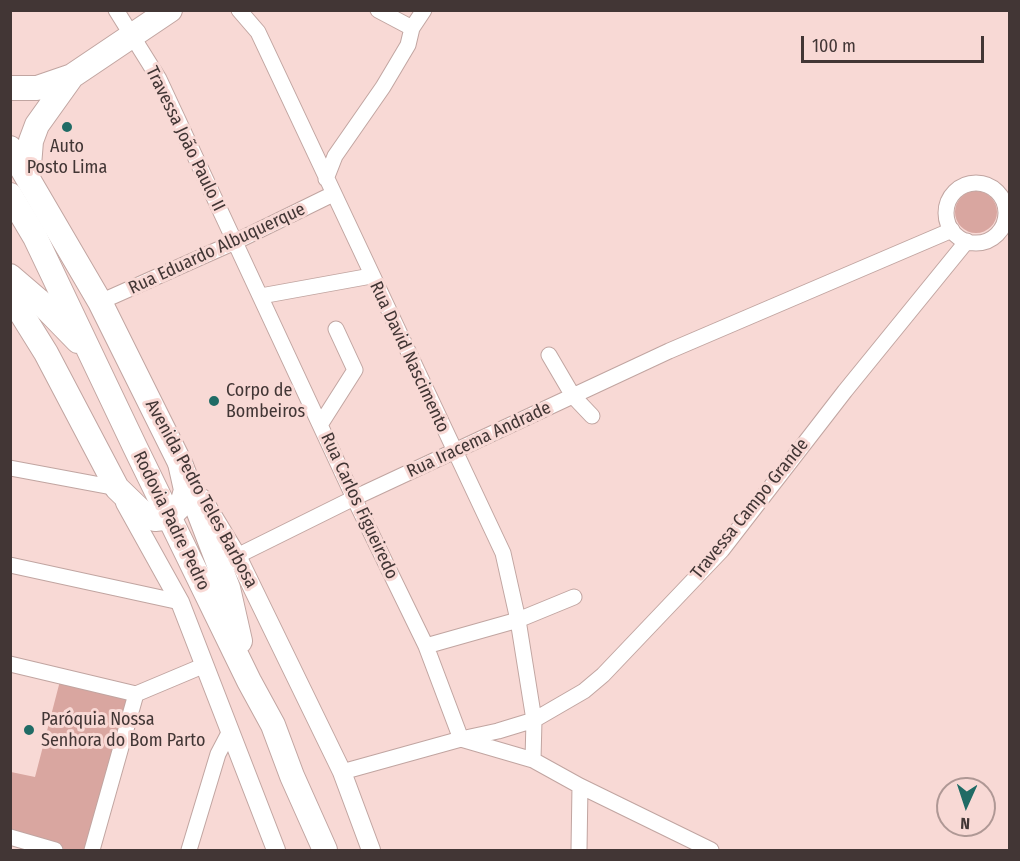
<!DOCTYPE html>
<html>
<head>
<meta charset="utf-8">
<style>
  body { margin:0 }
  #map { position:relative; width:1020px; height:861px; overflow:hidden; background:#f8d9d5; font-family:"Fira Sans Condensed",sans-serif }
  canvas { display:block }
  .frame { position:absolute; inset:0; border:12px solid #423635; pointer-events:none }
  .north { position:absolute; left:936px; top:777px; width:60px; height:60px; box-sizing:border-box; background:#f8d9d5; border:2px solid #af9895; border-radius:50%; rotate:183deg; font-size:16px; font-weight:700; line-height:24px; text-align:center; color:#423635 }
  .north::after { content:''; display:block; margin:auto; width:21px; height:27px; background:#206b65; clip-path:polygon(50% 0,100% 100%,50% 72%,0 100%) }
  .scale { position:absolute; left:801px; top:36px; width:183px; height:27px; box-sizing:border-box; border:3px solid #423635; border-top:0; padding-left:8px; font-size:18px; line-height:21px; white-space:nowrap; color:#423635; -webkit-text-stroke:4px #f8d9d5; paint-order:stroke }
</style>
</head>
<body>
<div id="map">
<canvas width="1020" height="861"></canvas>
<div class="frame"></div>
<div class="north">N</div>
<div class="scale">100 m</div>
</div>
<script>
const context = document.querySelector('canvas').getContext('2d');
context.lineJoin = 'round';
function fillPath(path, color) {
  context.fillStyle = color;
  context.fill(path, 'evenodd');
}
function poly(rows) {
  const path = new Path2D();
  for (const r of rows) {
    if (r.length === 3) {
      path.moveTo(r[0] + r[2], r[1]);
      path.arc(r[0], r[1], r[2], 0, 2 * Math.PI);
      continue;
    }
    path.moveTo(r[0], r[1]);
    for (let i = 2; i < r.length; i += 2) path.lineTo(r[i], r[i + 1]);
  }
  return path;
}
function stroke(path, color, width, dash) {
  context.strokeStyle = color;
  context.lineWidth = width;
  context.lineCap = dash ? 'butt' : 'round';
  context.setLineDash(dash || []);
  context.stroke(path);
}
function label(font, color, halo, rows, align = 'center') {
  context.font = font + ' "Fira Sans Condensed",sans-serif';
  context.lineWidth = 6;
  context.setLineDash([]);
  context.textBaseline = 'middle';
  context.strokeStyle = halo;
  context.fillStyle = color;
  for (const [text, x, y, turn = 0] of rows) {
    context.save();
    context.translate(x, y);
    context.rotate((+turn || 0) * Math.PI / 180);
    context.textAlign = isNaN(turn) ? turn : align;
    if (halo) context.strokeText(text, 0, 0);
    context.fillText(text, 0, 0);
    context.restore();
  }
}
fillPath(poly([
  [976,212,21],
  [60,681,130,696,91,850,67,850,11,832,11,772,35,777]
]), '#d9a6a0');
const minor = poly([
  [116,10,159,79,354,498,426,646,461,739,498,731,534,720,518,620,503,553,258,32,239,10],
  [378,10,412,28],
  [326,179,335,156,383,87,408,45,412,28,424,10],
  [976,213,30],
  [261,296,371,276],
  [100,302,235,242,333,194],
  [549,355,573,396,592,416],
  [320,425,355,370,336,329],
  [10,468,117,488],
  [237,556,354,498,669,351,952,230],
  [10,565,180,602],
  [426,646,518,620,574,597],
  [10,664,136,694,205,665],
  [533,760,534,720,584,691,603,675,722,550,845,391,967,241],
  [342,772,461,739,533,760,580,786,711,850],
  [10,837,55,850],
  [92,850,136,694],
  [189,850,218,754,229,733],
  [579,850,580,786]
]);
const tertiary = poly([
  [202,498,237,556,342,772,371,850],
  [125,503,180,602,276,850]
]);
const primary = poly([
  [10,88,37,88,72,76],
  [10,148,100,302,180,463,186,490,182,504,175,511,164,518,155,519,144,514,117,488,46,353,10,295],
  [28,178,31,141,37,125,72,76,170,10]
]);
const trunk = poly([
  [10,195,35,237,135,447,249,681,273,725,292,776,325,850],
  [10,276,38,300,78,341],
  [180,463,228,588,240,641]
]);
stroke(minor, '#c1a5a1', 17);
stroke(tertiary, '#c1a5a1', 20);
stroke(primary, '#c1a5a1', 26);
stroke(trunk, '#c1a5a1', 26);
stroke(minor, '#fff', 15);
stroke(tertiary, '#fff', 18);
stroke(primary, '#fff', 24);
stroke(trunk, '#fff', 24);
for (const [x, y, r, color] of [
  [67,127,6,"#206b65"],
  [214,401,6,"#206b65"],
  [29,730,6,"#206b65"]
]) {
  const dot = new Path2D();
  dot.arc(x, y, r, 0, 2 * Math.PI);
  context.fillStyle = color;
  context.fill(dot);
  stroke(dot, '#f8d9d5', 2);
}
label('18px', '#423635', '#f8d9d5', [
  ["Travessa João Paulo II",185,139,64],
  ["Rua Eduardo Albuquerque",217,249,-25],
  ["Rua David Nascimento",409,357,65],
  ["Rua Iracema Andrade",479,440,-25],
  ["Avenida Pedro Teles Barbosa",201,494,61],
  ["Rua Carlos Figueiredo",359,506,65],
  ["Travessa Campo Grande",750,509,-51],
  ["Rodovia Padre Pedro",171,521,64]
]);
label('18px', '#423635', '#f8d9d5', [
  ["Auto",67,147,"center"],
  ["Posto Lima",67,168,"center"],
  ["Corpo de",226,391],
  ["Bombeiros",226,412],
  ["Paróquia Nossa",41,720],
  ["Senhora do Bom Parto",41,741]
], 'left');
</script>
</body>
</html>
